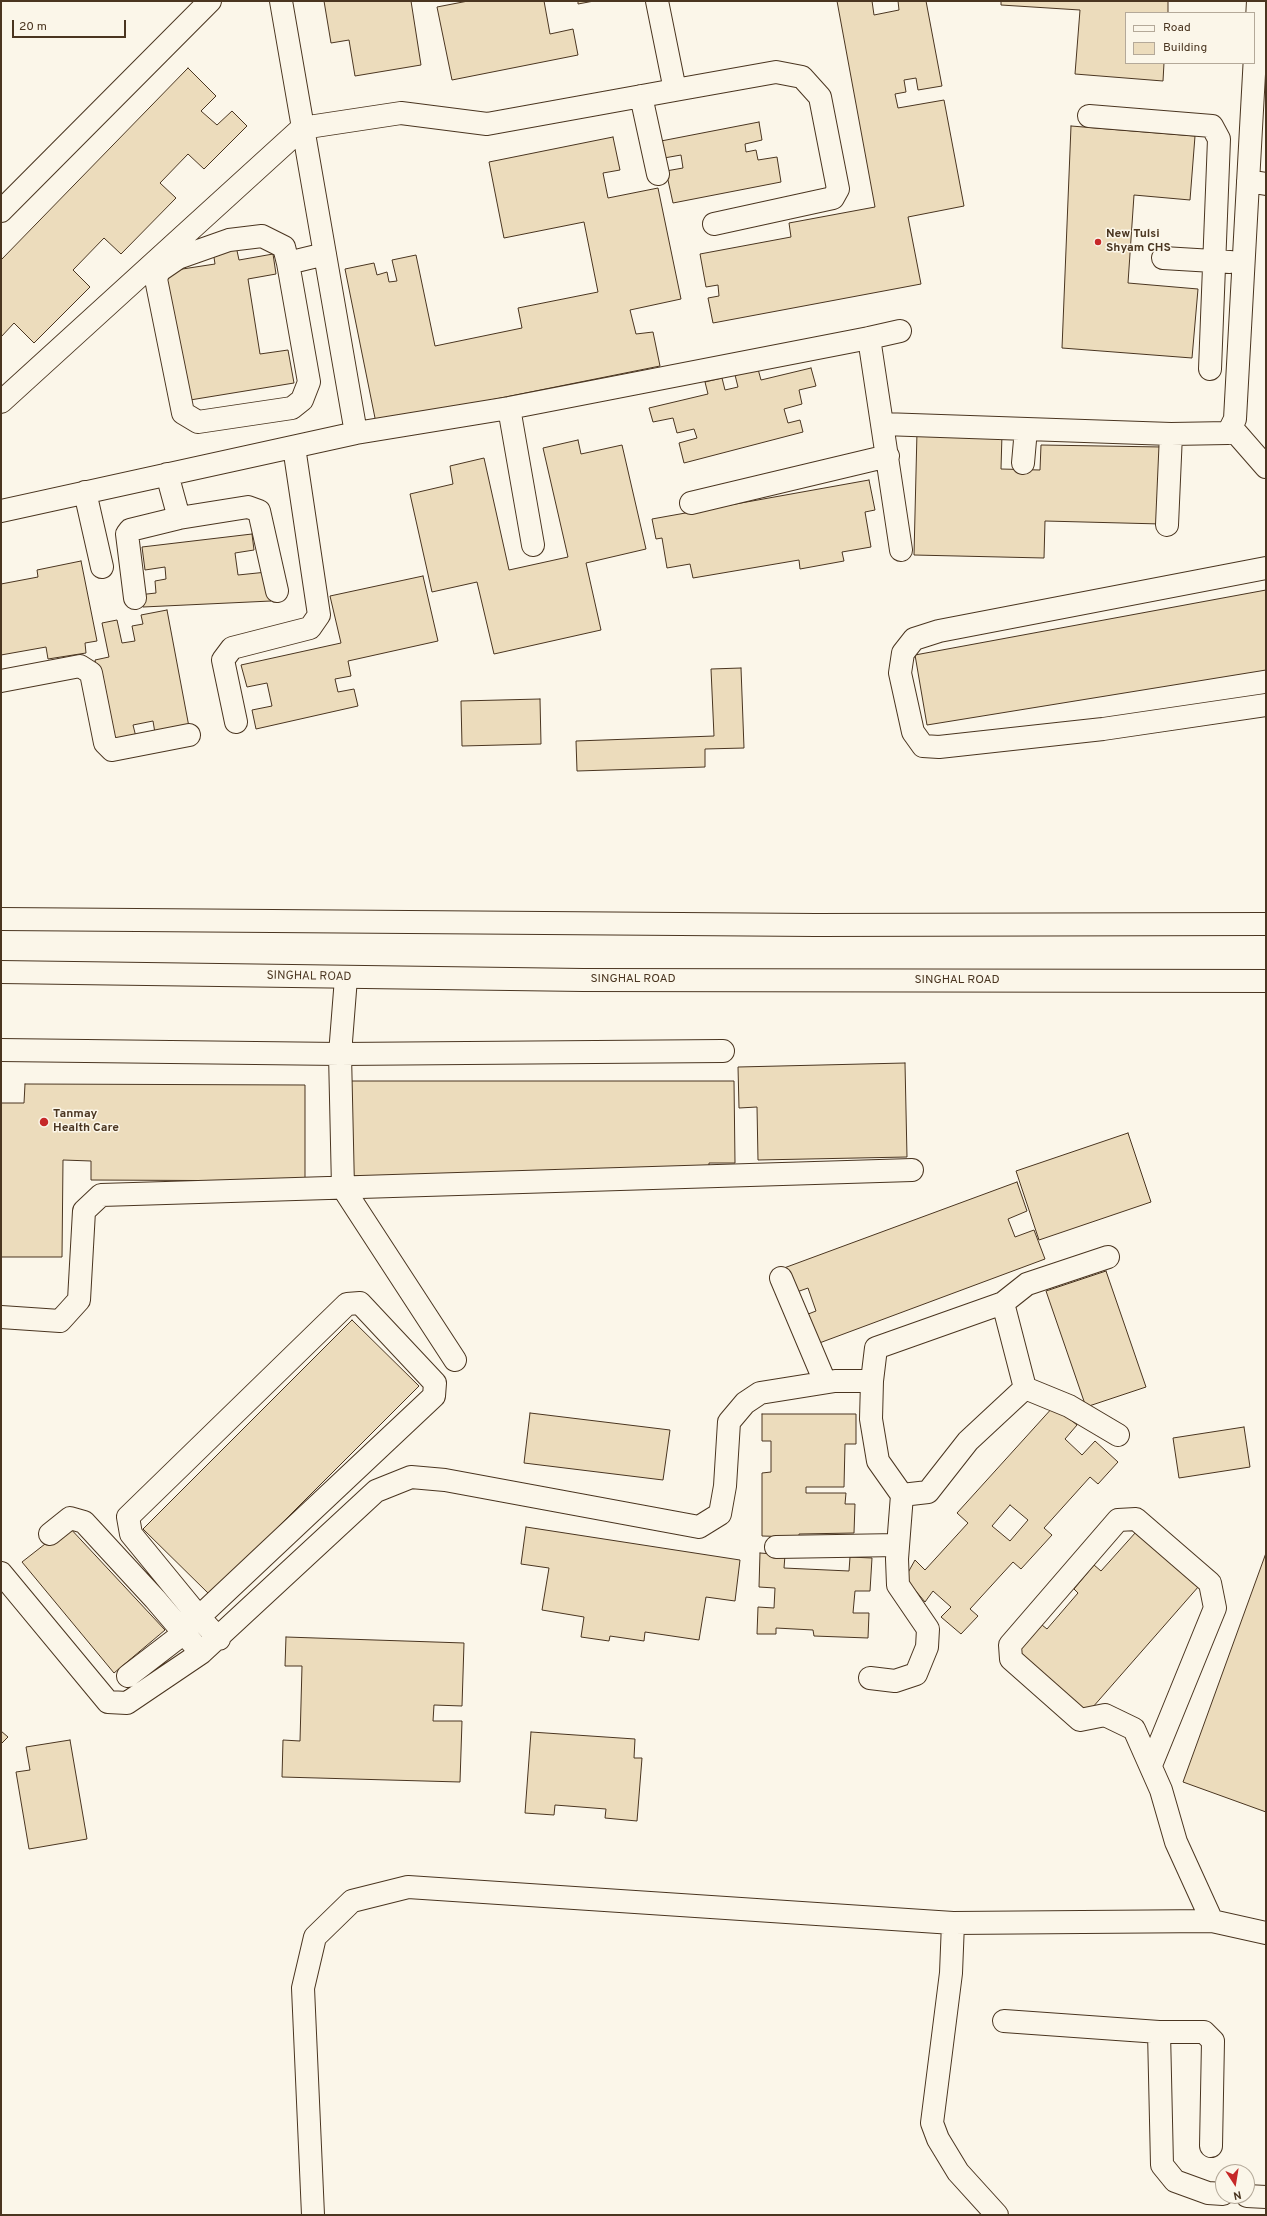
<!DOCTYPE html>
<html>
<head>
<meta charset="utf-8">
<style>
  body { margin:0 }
  #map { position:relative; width:1267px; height:2216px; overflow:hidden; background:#fbf6e9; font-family:Overpass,sans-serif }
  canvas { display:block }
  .frame { position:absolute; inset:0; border:2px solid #4a3520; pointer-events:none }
  .legend { position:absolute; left:1125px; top:12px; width:130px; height:52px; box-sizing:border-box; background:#fbf6e9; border:1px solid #b4a999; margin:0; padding:5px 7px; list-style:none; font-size:12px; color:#4a3520 }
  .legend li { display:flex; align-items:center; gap:8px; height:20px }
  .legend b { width:20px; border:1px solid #b4a999 }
  .north { position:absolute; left:1215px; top:2164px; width:40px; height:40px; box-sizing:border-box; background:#fbf6e9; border:1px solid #b4a999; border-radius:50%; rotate:168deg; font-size:11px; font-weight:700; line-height:16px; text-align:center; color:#4a3520 }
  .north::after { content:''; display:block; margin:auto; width:14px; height:18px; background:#c62828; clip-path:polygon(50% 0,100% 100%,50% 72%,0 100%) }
  .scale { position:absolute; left:12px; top:20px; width:114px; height:18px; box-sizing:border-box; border:2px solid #4a3520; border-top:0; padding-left:5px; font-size:12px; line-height:14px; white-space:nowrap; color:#4a3520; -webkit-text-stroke:3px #fbf6e9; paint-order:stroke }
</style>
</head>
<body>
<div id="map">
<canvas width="1267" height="2216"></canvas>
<div class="frame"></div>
<ul class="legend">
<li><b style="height:5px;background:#fbf6e9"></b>Road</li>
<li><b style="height:11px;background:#ecdcbc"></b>Building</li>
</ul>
<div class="north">N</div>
<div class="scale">20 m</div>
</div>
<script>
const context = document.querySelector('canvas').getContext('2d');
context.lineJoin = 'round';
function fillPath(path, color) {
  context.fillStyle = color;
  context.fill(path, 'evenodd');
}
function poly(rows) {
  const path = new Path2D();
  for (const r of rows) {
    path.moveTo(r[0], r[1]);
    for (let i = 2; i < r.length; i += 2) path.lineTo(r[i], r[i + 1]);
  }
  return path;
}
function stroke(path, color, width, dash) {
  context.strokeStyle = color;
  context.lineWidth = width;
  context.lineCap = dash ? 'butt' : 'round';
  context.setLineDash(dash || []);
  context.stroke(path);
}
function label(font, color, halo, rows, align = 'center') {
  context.font = font + ' Overpass,sans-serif';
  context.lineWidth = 3;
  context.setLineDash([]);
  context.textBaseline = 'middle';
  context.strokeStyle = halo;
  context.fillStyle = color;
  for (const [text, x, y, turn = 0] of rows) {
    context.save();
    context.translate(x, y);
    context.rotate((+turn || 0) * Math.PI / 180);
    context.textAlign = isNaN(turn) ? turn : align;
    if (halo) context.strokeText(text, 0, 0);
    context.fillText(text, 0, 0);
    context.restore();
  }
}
const building = poly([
  [324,1,411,1,421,65,355,76,349,40,331,43,324,1],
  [468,1,544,1,550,34,573,29,578,55,452,80,437,7,468,1],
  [578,1,594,1,578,4,578,1],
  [837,1,872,1,874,15,899,10,898,1,926,1,942,86,918,90,916,78,904,80,906,92,895,94,898,108,944,100,964,206,908,217,921,284,713,323,708,298,719,296,718,285,706,287,700,254,791,237,789,223,875,207,837,1],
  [1001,1,1168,1,1168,13,1126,13,1126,63,1164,63,1163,81,1075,74,1080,10,1001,5,1001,1],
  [188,68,216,96,201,111,217,125,232,111,247,126,204,169,188,154,160,183,176,198,121,254,104,238,73,270,90,287,34,343,14,323,1,337,1,260,188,68],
  [759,122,762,140,745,144,746,152,756,150,758,160,777,157,781,182,673,203,666,171,683,168,681,155,664,158,661,141,759,122],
  [1071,126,1195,136,1190,200,1134,195,1128,283,1198,289,1192,358,1062,348,1071,126],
  [613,137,620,170,603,173,608,198,658,188,681,299,630,310,636,334,653,332,660,366,376,423,345,269,374,263,377,275,387,272,389,282,397,281,392,260,416,255,435,346,522,328,518,308,598,292,584,222,504,238,489,162,613,137],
  [236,246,239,260,273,254,276,274,248,279,260,354,288,350,294,383,184,401,163,272,215,264,213,251,236,246],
  [811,368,816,386,799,390,802,404,784,409,788,423,800,420,803,432,684,463,679,443,697,438,694,429,677,433,673,418,653,422,649,408,708,394,705,382,722,378,725,390,738,387,735,375,758,369,761,380,811,368],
  [917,432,1002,434,1001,469,1040,470,1041,445,1162,447,1161,524,1045,521,1044,558,914,555,917,432],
  [578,440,581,454,622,445,646,549,586,563,601,630,494,654,477,582,432,592,410,494,453,484,450,466,484,458,509,570,568,557,543,448,578,440],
  [869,480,875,510,865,512,871,547,842,552,844,561,800,569,799,560,693,578,690,564,667,568,662,538,656,539,652,519,869,480],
  [252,534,254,550,235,553,238,575,267,572,271,601,143,607,138,595,156,593,155,581,166,579,165,567,145,570,142,547,252,534],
  [81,561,97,641,85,643,86,653,48,659,46,647,1,655,1,584,38,577,37,570,81,561],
  [423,576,438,641,348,661,351,676,335,679,338,692,354,689,358,706,256,729,252,710,272,706,267,683,247,687,241,665,341,643,330,596,423,576],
  [1266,590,1266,670,927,725,915,655,1266,590],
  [167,610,189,727,155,733,153,721,133,725,136,737,111,742,95,660,109,657,102,623,117,620,122,643,135,641,132,626,143,624,141,615,167,610],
  [741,668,744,748,705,749,705,767,577,771,576,741,714,736,711,669,741,668],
  [540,699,541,744,462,746,461,701,540,699],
  [905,1063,907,1157,758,1160,757,1107,739,1108,738,1067,905,1063],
  [348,1081,734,1081,735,1163,709,1163,709,1176,348,1176,348,1081],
  [25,1084,305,1085,305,1181,91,1180,91,1161,63,1160,62,1257,1,1257,1,1103,24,1103,25,1084],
  [1128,1133,1151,1202,1039,1240,1016,1171,1128,1133],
  [1017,1182,1027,1211,1008,1219,1015,1237,1034,1230,1045,1259,814,1345,803,1316,816,1311,808,1288,794,1293,784,1268,1017,1182],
  [1106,1271,1146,1387,1086,1407,1046,1291,1106,1271],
  [352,1320,419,1386,210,1595,143,1529,352,1320],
  [1054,1406,1077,1425,1065,1439,1082,1455,1095,1441,1118,1462,1098,1484,1090,1477,1044,1528,1052,1535,1021,1569,1013,1562,970,1609,978,1616,961,1634,941,1617,951,1607,933,1591,925,1602,905,1578,915,1560,925,1570,968,1523,957,1513,1054,1406],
  [1010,1505,1028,1520,1010,1541,992,1526,1010,1505],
  [530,1413,670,1430,663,1480,524,1463,530,1413],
  [762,1414,856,1414,856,1444,845,1444,844,1487,806,1487,806,1493,846,1493,845,1504,855,1504,854,1533,799,1534,799,1537,762,1536,762,1473,771,1472,771,1441,762,1441,762,1414],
  [1244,1427,1250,1467,1179,1478,1173,1438,1244,1427],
  [68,1526,165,1630,114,1673,22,1562,68,1526],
  [526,1527,740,1560,735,1601,706,1597,699,1640,645,1632,644,1641,610,1636,609,1641,581,1637,584,1617,542,1610,549,1568,521,1564,526,1527],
  [1136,1532,1199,1586,1085,1716,1015,1655,1042,1625,1047,1629,1078,1593,1074,1589,1094,1565,1101,1571,1136,1532],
  [760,1553,785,1555,784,1568,849,1571,850,1557,872,1558,870,1591,855,1591,853,1613,869,1613,868,1638,814,1636,813,1630,776,1628,776,1634,757,1634,758,1607,774,1608,775,1588,759,1587,760,1553],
  [1266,1553,1266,1812,1183,1782,1266,1553],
  [286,1637,464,1643,462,1706,434,1705,433,1721,462,1721,460,1782,282,1777,283,1740,300,1741,302,1666,285,1666,286,1637],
  [1,1731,8,1737,1,1744,1,1731],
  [531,1732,635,1739,634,1758,642,1758,637,1821,605,1818,606,1809,555,1805,554,1815,525,1813,531,1732],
  [70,1740,87,1839,29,1849,16,1772,30,1770,26,1747,70,1740]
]);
fillPath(building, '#ecdcbc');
stroke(building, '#4a3520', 1);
const minor = poly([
  [675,90,776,72,802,77,820,97,838,189,833,198,714,224],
  [641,96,658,174],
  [1089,116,1212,126,1219,139,1210,369],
  [1248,181,1266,184],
  [1,211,210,1],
  [1163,258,1230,262],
  [288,263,309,382,302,400,292,408,198,422,183,413,156,279,159,271,178,258,229,240,262,236,284,247,288,263,325,254],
  [869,338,901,550],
  [1,402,302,128,401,113,487,124,675,90,657,1],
  [509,408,533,545],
  [883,424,1171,434,1167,525],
  [1231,427,1266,467],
  [356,433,509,408,869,338,900,331],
  [1171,434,1228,433,1235,419,1258,1],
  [1023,463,1026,429],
  [167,474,179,518,248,507,259,511,277,591],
  [85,492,102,567],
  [691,503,888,456],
  [1,511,356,433,281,1],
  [1266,568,939,631,914,639,903,653,900,673,913,732,923,746,939,747,1103,729,1266,705],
  [135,598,127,534,130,530,179,518],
  [1,681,80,666,91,673,105,743,112,750,189,735],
  [236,722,223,660,232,648,310,628,319,615,294,447],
  [346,978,340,1054,343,1188,455,1360],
  [1,1050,340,1054,723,1051],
  [781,1278,825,1382],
  [1003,1303,1027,1284,1108,1257],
  [1,1317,60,1321,79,1300,84,1211,101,1195,912,1170],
  [1025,1388,1069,1406,1118,1435],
  [50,1534,70,1518,84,1522,155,1599,201,1653],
  [776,1547,898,1545],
  [1,1573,108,1702,127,1703,201,1653,376,1491,411,1477,445,1480,699,1527,720,1514,725,1486,729,1422,745,1403,760,1393,835,1381,872,1381,871,1419,878,1461,902,1495,928,1492,968,1441,1025,1388,1003,1303,876,1348,872,1381],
  [199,1617,434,1396,435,1383,360,1303,347,1304,128,1517,131,1534,199,1617,219,1639],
  [128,1676,184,1633],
  [870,1678,895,1681,916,1674,927,1647,928,1629,898,1585,897,1559,902,1495],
  [1151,1765,1215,1608,1210,1583,1136,1519,1118,1520,1010,1645,1011,1659,1080,1720,1105,1715,1134,1729,1161,1790,1176,1842,1212,1921],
  [953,1923,951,1973,932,2123,938,2139,958,2172,997,2215],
  [1004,2021,1159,2032,1162,2165,1175,2181,1208,2193,1223,2194],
  [1159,2032,1204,2032,1213,2041,1211,2146],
  [1247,2196,1266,2197],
  [313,2215,303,1988,315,1937,352,1901,408,1887,953,1923,1212,1921,1266,1933]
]);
const tertiary = poly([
  [1,919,816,925,1266,924],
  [1,972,583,980,1266,981]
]);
stroke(minor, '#4a3520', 24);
stroke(tertiary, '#4a3520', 24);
stroke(minor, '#fbf6e9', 22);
stroke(tertiary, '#fbf6e9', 22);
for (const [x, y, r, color] of [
  [1098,242,4,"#c62828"],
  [44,1122,5,"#c62828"]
]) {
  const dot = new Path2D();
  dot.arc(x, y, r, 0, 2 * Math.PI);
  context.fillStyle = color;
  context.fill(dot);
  stroke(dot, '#fbf6e9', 1.5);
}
label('bold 12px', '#4a3520', '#fbf6e9', [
  ["New Tulsi",1106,235],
  ["Shyam CHS",1106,249],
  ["Tanmay",53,1115],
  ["Health Care",53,1129]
], 'left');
label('12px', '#4a3520', '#fbf6e9', [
  ["SINGHAL ROAD",309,977,1],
  ["SINGHAL ROAD",633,980],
  ["SINGHAL ROAD",957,981]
]);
</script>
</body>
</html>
